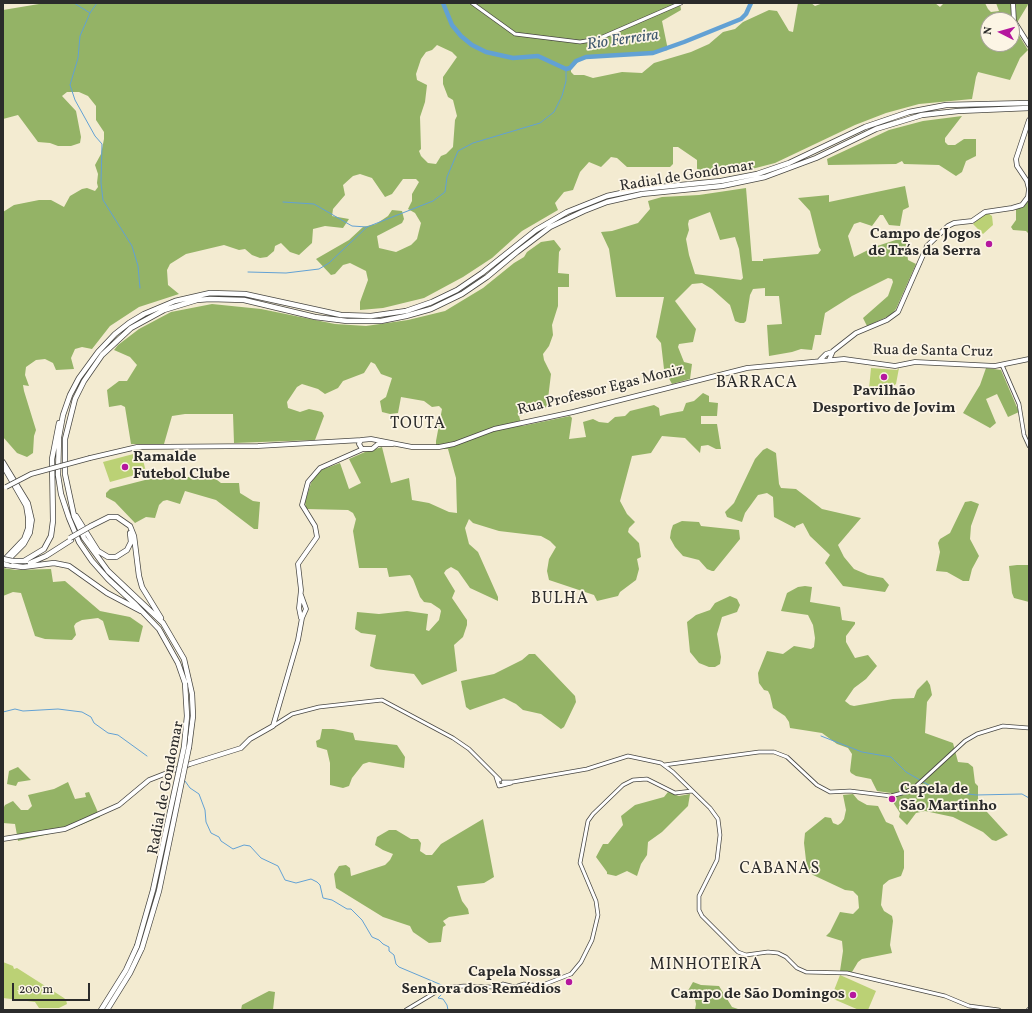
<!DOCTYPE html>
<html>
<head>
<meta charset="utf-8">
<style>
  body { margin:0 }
  #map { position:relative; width:1032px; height:1013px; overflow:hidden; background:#f3ebd1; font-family:Vollkorn,serif }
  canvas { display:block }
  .frame { position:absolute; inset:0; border:4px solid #2b2b2b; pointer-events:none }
  .north { position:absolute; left:980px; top:12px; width:40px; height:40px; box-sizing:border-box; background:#fcf5e5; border:1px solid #a8a49b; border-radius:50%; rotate:276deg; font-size:11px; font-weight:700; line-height:16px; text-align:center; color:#2b2b2b }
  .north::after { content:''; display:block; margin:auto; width:14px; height:18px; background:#b5179e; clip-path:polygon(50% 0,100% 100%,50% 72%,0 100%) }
  .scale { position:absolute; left:12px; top:983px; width:78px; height:18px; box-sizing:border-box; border:2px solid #2b2b2b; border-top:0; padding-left:5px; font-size:12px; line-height:14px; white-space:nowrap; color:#2b2b2b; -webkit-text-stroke:3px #fcf5e5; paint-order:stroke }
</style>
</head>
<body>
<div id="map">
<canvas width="1032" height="1013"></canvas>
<div class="frame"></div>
<div class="north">N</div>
<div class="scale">200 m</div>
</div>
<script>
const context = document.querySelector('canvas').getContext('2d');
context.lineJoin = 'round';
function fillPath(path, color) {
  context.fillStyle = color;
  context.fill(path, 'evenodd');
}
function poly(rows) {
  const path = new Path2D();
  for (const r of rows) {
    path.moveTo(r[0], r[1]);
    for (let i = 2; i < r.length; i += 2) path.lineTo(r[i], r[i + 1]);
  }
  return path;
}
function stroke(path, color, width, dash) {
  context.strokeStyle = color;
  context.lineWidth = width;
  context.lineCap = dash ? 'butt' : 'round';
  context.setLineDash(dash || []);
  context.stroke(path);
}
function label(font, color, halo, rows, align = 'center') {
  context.font = font + ' Vollkorn,serif';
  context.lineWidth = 3.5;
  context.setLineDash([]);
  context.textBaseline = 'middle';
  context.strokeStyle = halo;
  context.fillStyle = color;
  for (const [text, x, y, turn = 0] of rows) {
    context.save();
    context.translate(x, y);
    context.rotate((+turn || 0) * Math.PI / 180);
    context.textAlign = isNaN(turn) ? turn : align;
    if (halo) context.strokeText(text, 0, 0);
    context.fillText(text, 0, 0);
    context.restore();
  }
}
fillPath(poly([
  [988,213,992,216,993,225,983,234,973,224,983,214],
  [871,368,897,370,899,368,896,384,886,391,869,389],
  [141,452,146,472,110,482,103,462],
  [3,962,13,966,14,969,17,968,64,998,66,1000,67,1004,59,1008,39,1008,35,1002,3,998],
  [840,975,876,991,868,1010,859,1010,831,998]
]), '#bbd175');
fillPath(poly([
  [45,3,680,3,681,10,662,21,668,50,644,54,637,54,633,56,607,56,593,58,590,56,582,58,571,69,571,72,574,75,584,75,593,78,622,72,642,73,654,63,691,52,709,44,723,32,735,29,743,22,769,10,777,11,789,31,793,32,798,3,811,3,815,6,823,3,935,3,940,7,944,3,985,3,988,9,991,12,999,11,996,3,1029,3,1015,26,1017,32,1028,50,1020,58,1010,80,978,72,976,77,972,99,919,104,886,113,855,125,775,163,748,170,699,177,697,168,697,160,678,147,673,147,673,164,670,167,627,167,617,158,611,157,601,167,589,162,580,172,573,190,564,192,555,203,558,210,522,231,492,258,463,277,424,298,383,308,360,310,360,302,368,280,366,271,350,263,343,265,335,274,331,275,316,259,349,240,363,227,376,224,388,216,392,210,402,211,404,219,402,223,377,236,379,248,396,252,411,245,417,239,421,223,415,213,408,209,412,201,412,194,419,182,416,179,403,179,392,194,385,197,372,178,360,174,353,176,343,185,345,195,333,209,332,216,349,219,343,228,325,226,313,229,312,243,299,255,290,252,281,243,275,246,274,251,267,257,260,258,252,255,245,249,239,250,224,245,186,254,170,264,167,270,168,285,179,294,139,307,110,326,92,349,82,347,75,349,71,358,74,369,56,370,53,363,45,359,36,360,26,367,25,375,29,386,23,385,24,391,36,430,34,436,33,453,27,457,17,453,3,437,3,212,14,205,39,200,51,200,64,207,70,196,82,189,87,188,95,191,98,187,97,183,98,174,95,165,101,154,104,139,104,132,96,120,96,106,88,96,79,92,67,92,62,96,76,111,81,137,80,143,71,146,58,146,50,143,38,142,18,115,3,119,3,10],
  [988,20,1012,20,1012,44,988,44],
  [437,45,452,52,457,57,443,77,443,84,448,97,453,100,457,116,455,120,453,147,446,154,441,156,436,164,428,163,421,156,419,151,421,149,420,117,425,102,427,85,417,80,416,74,421,59,426,52,432,50],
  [962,116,945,138,945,142,948,145,955,145,964,139,976,139,976,156,966,161,962,172,956,176,939,165,904,164,902,161,896,164,828,165,827,159,889,130,923,121],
  [905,186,909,207,903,210,900,226,889,225,883,215,880,215,872,226,860,222,854,224,848,236,854,257,874,247,905,237,908,260,916,264,896,309,891,315,867,326,863,318,888,296,893,282,892,279,888,278,852,296,825,313,821,335,815,335,812,350,801,349,792,352,769,356,767,325,782,324,779,296,765,296,765,288,753,289,750,295,746,321,744,323,740,323,735,321,730,305,712,289,702,283,692,284,675,301,696,329,693,342,679,344,678,347,684,362,692,364,690,379,672,384,664,369,661,343,656,337,664,297,616,297,609,249,601,232,612,231,638,223,650,209,648,201,662,197,699,195,746,188,752,261,763,261,763,259,818,254,821,250,819,247,810,211,798,198,829,195,829,202],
  [710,212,720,240,735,237,739,249,743,278,741,280,695,274,689,255,686,239,689,230,688,224,689,220],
  [1029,194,1029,234,1026,231,1013,230,1011,227,1016,220,1016,209,1025,204],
  [554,240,561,249,559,252,558,273,569,274,569,287,558,287,558,306,552,325,553,335,549,346,543,354,544,360,551,374,547,407,519,416,522,426,570,416,572,418,569,439,586,437,583,422,593,419,599,422,608,423,615,417,625,416,630,411,654,405,659,408,660,416,667,414,683,411,686,403,694,401,703,393,709,396,709,402,718,403,717,416,701,416,701,424,717,424,721,449,716,449,708,445,701,446,700,453,685,438,662,436,651,453,632,456,620,501,627,514,635,522,629,528,628,532,639,543,641,557,637,559,639,569,636,580,620,592,618,596,597,601,594,595,549,580,547,571,549,559,556,547,550,541,541,536,499,531,473,523,469,519,465,528,469,544,478,552,498,597,498,601,470,588,458,571,451,567,446,570,444,573,455,591,452,598,467,620,467,625,463,637,454,645,457,671,422,685,414,674,376,669,370,666,376,635,361,633,355,629,357,612,379,614,407,611,428,614,426,630,429,631,439,620,441,611,440,609,431,603,424,602,420,597,413,579,410,575,389,577,387,568,359,568,353,531,356,519,353,513,348,510,306,509,305,502,311,483,315,477,321,470,340,463,349,489,361,483,349,459,365,452,382,447,391,483,409,478,412,500,429,503,449,512,457,513,456,478,448,449,436,449,436,441,442,409,439,406,432,407,424,401,401,397,398,413,390,414,382,412,380,401,386,397,392,378,381,374,375,364,371,362,364,373,343,381,338,388,325,394,318,389,302,384,297,387,287,402,288,408,300,412,309,409,322,412,324,416,315,440,234,443,233,414,185,414,172,416,164,444,131,444,125,407,121,405,109,407,107,390,119,381,127,381,137,365,130,357,114,350,118,345,139,329,171,312,212,304,261,309,335,324,366,326,408,320,445,311,483,288,514,263,524,257,527,252,541,242],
  [986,368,1001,370,1019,412,1008,417,997,394,986,399,996,423,990,428,963,413,980,385],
  [767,448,776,453,779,484,781,488,796,489,822,509,861,518,838,545,844,557,854,569,868,575,883,578,889,585,885,592,843,586,825,563,830,555,810,536,803,523,796,526,795,528,774,517,773,497,767,493,758,495,745,513,742,522,727,517,725,512,734,503,755,459,763,450],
  [174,470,174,477,213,477,221,483,239,483,240,493,253,501,260,502,258,529,254,529,216,500,185,491,180,504,167,500,163,501,159,505,155,518,146,517,135,523,115,502,106,497,106,493,110,489,149,479,150,473],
  [971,501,979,504,971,526,970,539,979,556,972,569,969,581,963,581,947,572,936,571,940,552,938,543,940,539,950,533,965,502],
  [682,521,699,522,701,526,739,530,740,539,714,571,712,571,707,569,699,560,683,556,675,547,670,538,671,531,673,525],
  [1017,565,1029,565,1029,602,1014,598,1012,593,1009,566],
  [3,568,16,570,51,569,53,582,65,581,100,611,130,617,143,626,139,642,109,640,103,621,98,618,82,620,76,623,74,626,76,635,72,640,45,639,35,636,21,593,13,592,3,596],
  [805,586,812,587,810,602,840,607,842,620,855,622,855,624,846,636,846,642,855,658,868,655,877,666,866,679,854,688,845,701,850,705,854,706,893,699,914,698,917,690,927,680,930,685,932,695,927,702,925,733,953,743,958,762,968,763,973,767,975,783,978,786,978,798,987,812,1008,835,996,841,992,840,983,832,953,817,925,811,916,813,907,825,899,817,900,813,891,799,891,793,877,791,871,779,856,776,851,773,850,771,852,754,848,748,837,744,822,733,790,728,789,722,785,716,773,708,770,695,768,691,764,690,759,683,758,673,767,651,783,654,794,646,811,649,814,647,815,638,813,625,808,615,781,611,787,593,798,587],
  [730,596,737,599,740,605,737,612,722,617,717,634,721,657,720,664,715,667,709,667,699,663,690,652,687,622,696,615,710,610,715,603],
  [529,654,535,654,575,696,576,702,564,727,561,729,541,714,523,710,516,704,504,698,470,710,466,707,461,681,494,674,522,660],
  [322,729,333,729,353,733,355,740,397,745,405,757,404,768,369,762,363,764,352,778,349,786,343,788,330,785,330,763,327,750,317,747,316,741,320,739],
  [18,767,31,780,18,782,16,786,7,784,9,771],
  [68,782,75,799,86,797,85,793,89,792,100,817,71,829,18,841,15,824,3,823,3,809,5,805,13,801,21,810,28,810,32,806,28,795,54,789],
  [668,792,679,796,690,794,688,806,662,832,648,842,647,855,641,864,637,876,627,871,616,876,607,874,607,872,596,857,603,844,608,844,623,825,621,816,635,805,664,797],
  [853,794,858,800,867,805,878,806,886,822,893,825,904,851,904,868,901,876,889,880,883,885,881,905,884,911,892,916,893,921,890,945,892,953,862,959,858,962,852,972,840,971,843,951,842,941,826,936,830,932,840,912,853,914,859,908,858,896,853,891,845,890,813,875,807,869,804,843,805,833,825,817,831,818,833,823,838,825,841,823,844,819,846,810,843,795],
  [483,819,494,877,484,883,457,886,462,901,468,909,469,914,449,917,443,921,446,925,443,927,441,942,429,943,413,932,410,926,383,917,336,888,334,874,339,866,346,865,350,868,351,876,385,865,390,860,393,854,383,850,375,845,377,837,389,830,396,830,411,839,418,839,421,843,420,851,426,855,432,855,441,844],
  [693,982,701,985,719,986,732,1007,741,1010,695,1010,696,1004,695,1000,686,994],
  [269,991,275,992,273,1010,241,1010,242,1005]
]), '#94b366');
stroke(poly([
  [74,3,90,13,97,3],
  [90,13,80,36,78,58,70,85,75,100,95,136,102,144,101,183,103,200,132,246,138,266,140,288],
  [283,202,314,204,352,226,367,227],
  [248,272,286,273,319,269,329,263,367,227,433,201,445,192,447,177,458,151,473,143,540,123,554,112,562,96,566,81,566,69],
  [3,712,15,709,23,711,58,709,82,712,91,717,94,723,108,733,118,735,147,756],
  [821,736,862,752,891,757,906,772,920,780],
  [185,781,190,788,199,794,205,810,206,822,211,833,219,837,221,841,233,849,244,845,250,846,261,858,278,866,285,880,296,883,311,879,317,882,320,885,323,898,332,900,347,909,351,909,362,920,372,937,379,940,383,944,389,947,389,951,394,955,396,964,399,967,444,986],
  [923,782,939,790,976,795,1022,794,1029,798],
  [444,992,438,998,443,999,447,1005,448,1010]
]), '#62a1d4', 1);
stroke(poly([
  [443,3,452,25,461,36,472,45,486,52,513,58,538,56,566,69,570,68,576,61,586,57,653,53,684,42,741,19,746,14,751,3]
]), '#62a1d4', 4.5);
const minor = poly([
  [472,3,515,34,580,42,598,39,681,3],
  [1002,365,1019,404,1024,435,1029,446],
  [273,726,292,714,319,707,382,700,453,738,469,749,500,780],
  [664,765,759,752,774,752,787,757,817,785,830,792,850,791,891,796,906,792,915,787,965,741,977,734,1003,726,1029,728],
  [496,777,499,786,511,783],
  [503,782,513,782,587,769,628,756,661,763,673,772,710,808,718,819,720,835,717,860,699,896,699,910,702,916,738,952,746,955,768,952,778,953,786,957,797,968,806,972,847,973,945,996,969,1006,999,1010],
  [406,1010,436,992,451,987,464,986,491,987,503,984,515,987,524,984,540,986,571,974,581,962,592,940,598,915,596,901,580,863,588,821,593,814,623,785,633,780,647,779,675,793,692,791],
  [1028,1010,1029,1009]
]);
const major = poly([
  [1013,3,1014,21,1029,45],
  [820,360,826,354,832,352],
  [829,360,833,351,856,333,887,320,898,312,927,246,948,226,954,223,972,221,985,212,1012,208,1022,205,1028,197,1029,189,1027,181,1017,166,1016,159,1029,120],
  [393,444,378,444,372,449,362,449,359,444,361,440,371,439,412,447,439,447,454,444,494,429,573,412,747,368,844,359,895,366,915,362,995,366,1029,359],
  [90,458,137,447,258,446,362,440],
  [3,462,28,503,32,520,30,533,24,544,3,565],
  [3,466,26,506,28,518,28,528,24,539,4,560],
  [301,618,299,608,301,590,298,564,317,537,315,526,302,505,308,482,320,468,363,449],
  [3,839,65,829,81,822,119,805,149,780,190,764,241,748,250,739,273,726,298,640,302,618,306,609,301,595]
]);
const highway = poly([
  [76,516,98,551,108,557,116,557,127,550,131,542,130,533],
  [91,526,109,517,117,517,130,526,134,536,139,576,142,587,161,618],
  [12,561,26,561],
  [24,561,44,549,51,536,53,521,52,459,59,423],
  [30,563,46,556,71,540],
  [7,565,23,567,54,563,69,566,107,593,141,611],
  [185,683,178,663,159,629,136,605,108,579,92,561,79,542,69,518,61,494,58,475,59,437,63,415,70,395,79,378,98,352,115,334,129,323,144,314,175,301,210,293,245,294,341,315,371,316,406,311,432,302,457,290,482,273,536,230,567,212,607,196,640,189,721,181,757,174,789,163,865,127,909,112,946,105,1029,103],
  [189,747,193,716,192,694,184,659,163,623,108,571,84,538,74,516,65,474,65,439,75,399,84,381,102,355,131,328,164,310,197,300,210,299,244,300,315,317,347,321,381,321,406,316,431,309,462,294,487,277,517,252,550,227,584,211,607,202,642,194,722,186,765,177,816,158,876,129,922,115,958,111,1029,108],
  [101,1010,126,970,137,946],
  [107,1010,130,973,142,948]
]);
stroke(minor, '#494844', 4.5);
stroke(major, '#494844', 5.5);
stroke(highway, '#494844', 6);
stroke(minor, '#fff', 3);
stroke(major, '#fff', 4);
stroke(highway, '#fff', 4.5);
const majorBridge = poly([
  [6,487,31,474,90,458]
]);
const highwayBridge = poly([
  [70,538,91,526],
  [3,559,12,561],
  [3,564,7,565],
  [137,946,153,890,184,747,187,716,185,683],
  [142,948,159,891,189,747]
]);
stroke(majorBridge, '#494844', 5.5, []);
stroke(highwayBridge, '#494844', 6, []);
stroke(majorBridge, '#fff', 4);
stroke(highwayBridge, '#fff', 4.5);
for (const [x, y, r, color] of [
  [989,244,4,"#b5179e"],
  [884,377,4,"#b5179e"],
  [125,467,4,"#b5179e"],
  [892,799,4,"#b5179e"],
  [569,982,4,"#b5179e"],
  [853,995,4,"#b5179e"]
]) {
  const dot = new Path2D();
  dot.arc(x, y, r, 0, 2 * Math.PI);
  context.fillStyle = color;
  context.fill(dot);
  stroke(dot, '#fcf5e5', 1.5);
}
label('15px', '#2b2b2b', '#fcf5e5', [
  ["Radial de Gondomar",687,177,-9],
  ["Rua de Santa Cruz",933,352,1],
  ["Rua Professor Egas Moniz",601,391,-14],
  ["Radial de Gondomar",167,788,-79]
]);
label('bold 15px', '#2b2b2b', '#fcf5e5', [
  ["Campo de Jogos",981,235],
  ["de Trás da Serra",981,252],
  ["Pavilhão",884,392,"center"],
  ["Desportivo de Jovim",884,409,"center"],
  ["Ramalde",133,458,"left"],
  ["Futebol Clube",133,475,"left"],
  ["Capela de",900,790,"left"],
  ["São Martinho",900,807,"left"],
  ["Capela Nossa",561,973],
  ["Senhora dos Remédios",561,990],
  ["Campo de São Domingos",845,995]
], 'right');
label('italic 16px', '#415a6f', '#fcf5e5', [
  ["Rio Ferreira",623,41,-8]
]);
context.letterSpacing = '1px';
label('16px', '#2b2b2b', '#fcf5e5', [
  ["BARRACA",757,384],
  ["TOUTA",418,425],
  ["BULHA",560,600],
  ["CABANAS",780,870],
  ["MINHOTEIRA",706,966]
]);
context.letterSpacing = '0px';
</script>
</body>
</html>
